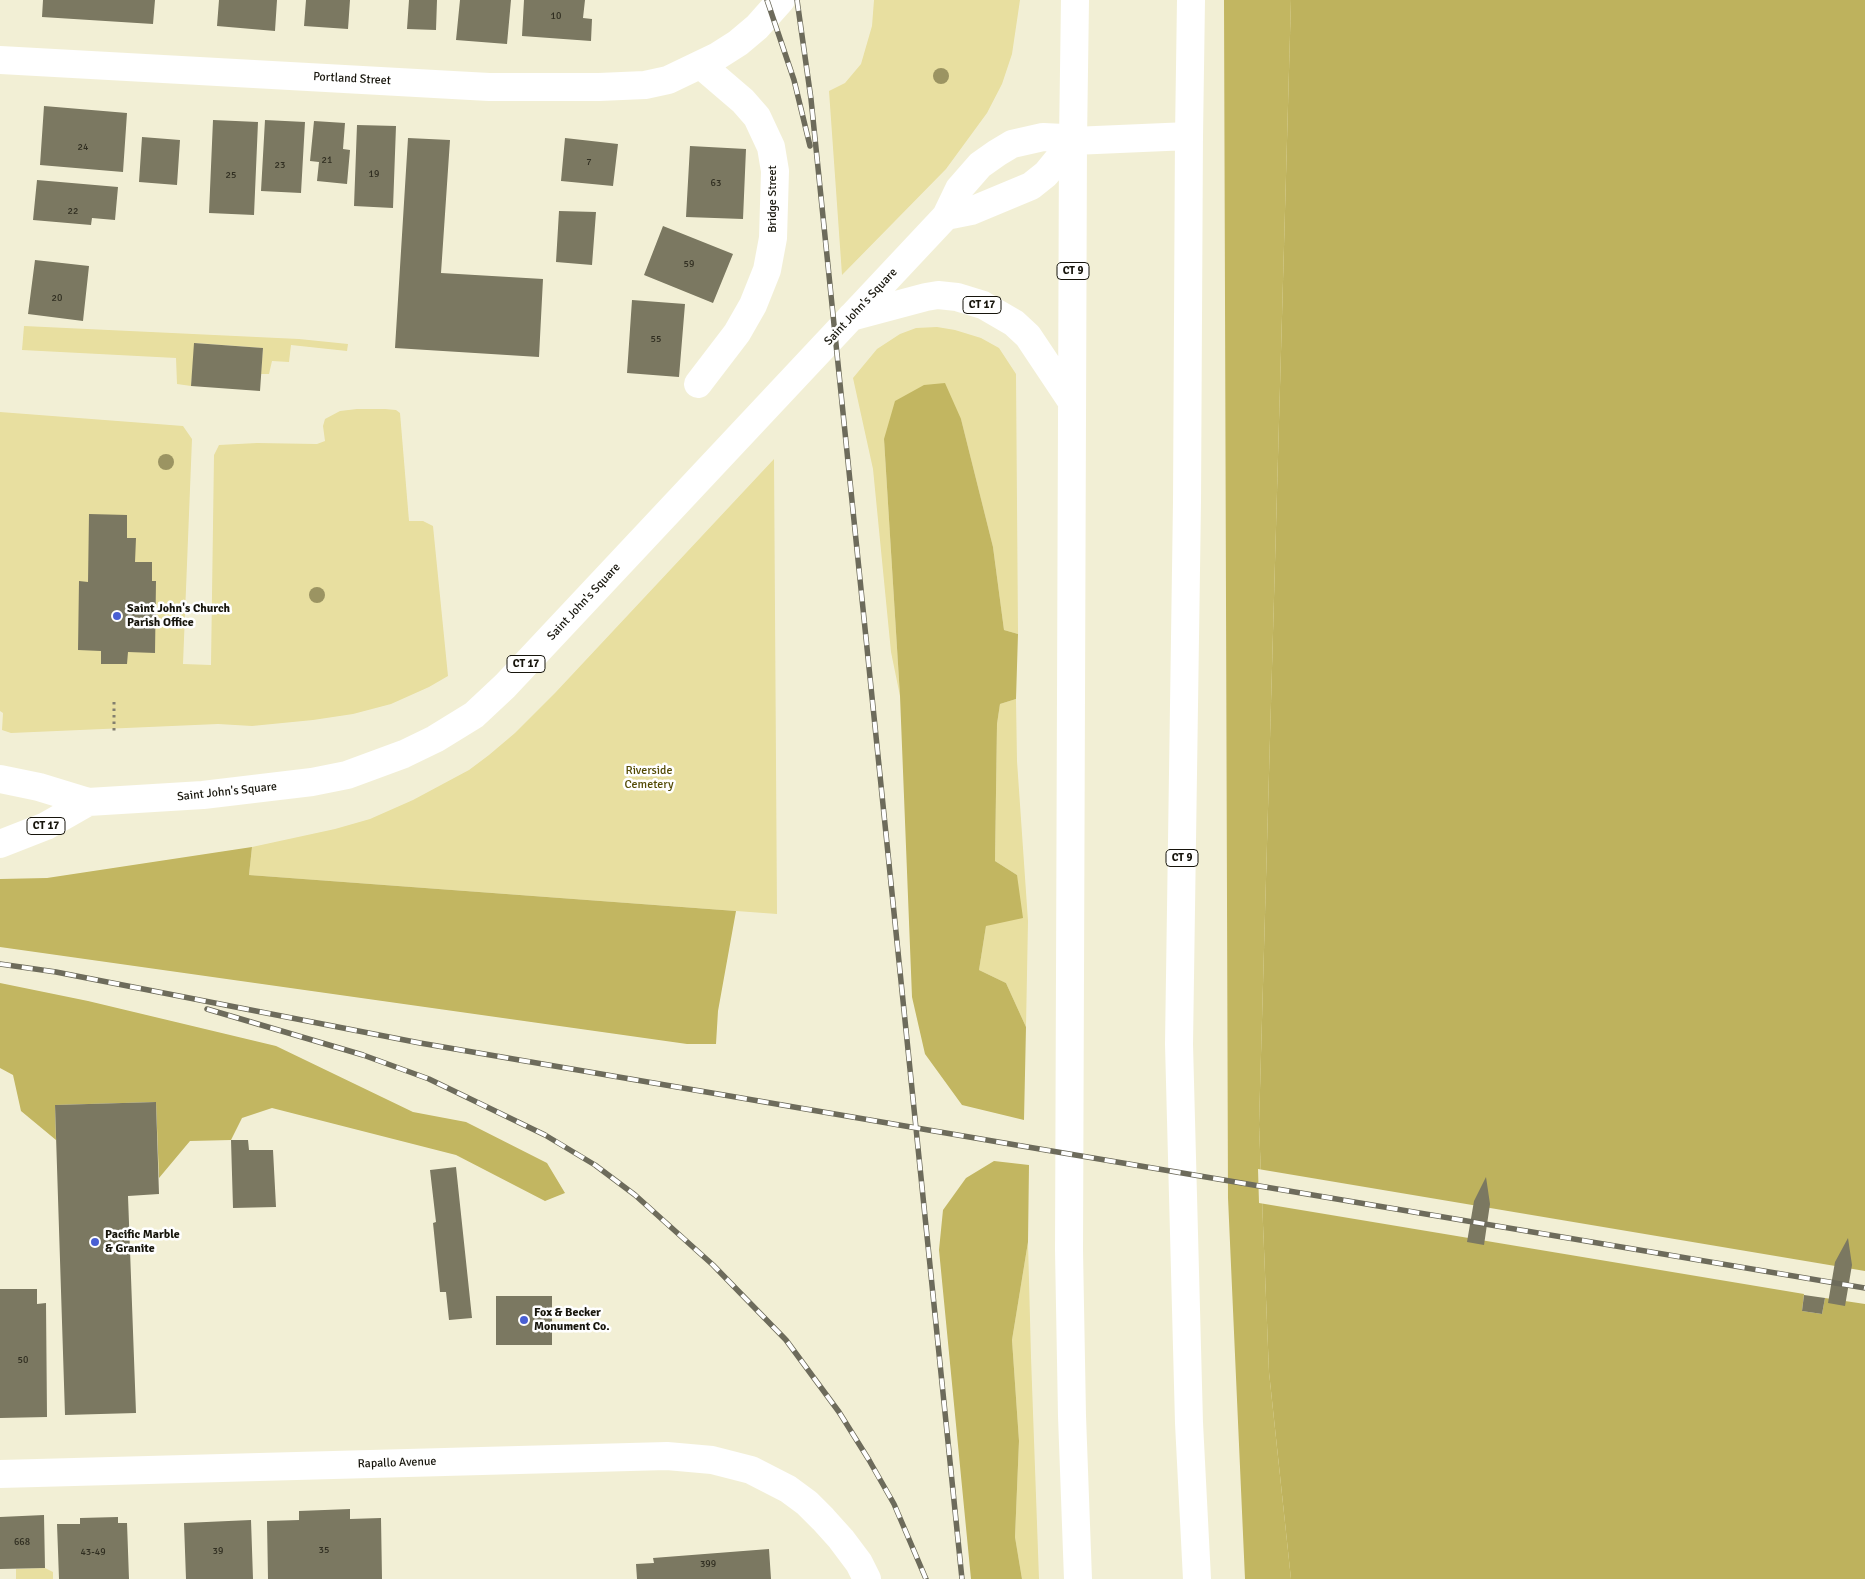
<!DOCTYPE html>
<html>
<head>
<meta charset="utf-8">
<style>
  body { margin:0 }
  canvas { display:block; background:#f2efd5 }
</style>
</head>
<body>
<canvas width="1865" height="1579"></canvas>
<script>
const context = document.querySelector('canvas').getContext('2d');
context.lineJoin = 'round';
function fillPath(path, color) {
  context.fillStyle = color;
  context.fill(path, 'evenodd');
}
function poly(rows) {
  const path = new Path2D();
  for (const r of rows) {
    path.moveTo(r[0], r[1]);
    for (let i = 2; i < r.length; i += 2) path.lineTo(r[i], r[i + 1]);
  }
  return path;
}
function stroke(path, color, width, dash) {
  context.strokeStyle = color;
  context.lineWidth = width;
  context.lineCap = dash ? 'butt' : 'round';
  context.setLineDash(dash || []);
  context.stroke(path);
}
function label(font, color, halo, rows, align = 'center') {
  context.font = font + ' Signika,sans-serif';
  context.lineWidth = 5;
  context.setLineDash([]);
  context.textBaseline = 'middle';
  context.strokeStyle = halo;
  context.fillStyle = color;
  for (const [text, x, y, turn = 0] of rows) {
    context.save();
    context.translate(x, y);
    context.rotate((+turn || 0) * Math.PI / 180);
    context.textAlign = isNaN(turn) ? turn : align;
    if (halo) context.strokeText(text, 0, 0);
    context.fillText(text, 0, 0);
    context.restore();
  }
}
fillPath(poly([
  [874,0,1020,0,1012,54,1002,84,987,113,946,169,842,275,829,91,845,83,861,64,872,26],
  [24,326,299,339,348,344,347,351,291,345,289,362,272,361,269,374,261,374,263,348,195,343,191,386,177,384,176,358,22,350],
  [937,327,955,330,981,338,999,348,1016,374,1018,634,1004,630,993,547,961,419,884,439,900,696,891,652,873,469,853,378,877,349,900,334,916,328],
  [357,409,385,409,396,410,400,413,409,521,423,521,433,526,448,676,429,687,391,704,353,714,313,720,252,726,218,724,11,733,2,730,3,713,0,711,0,412,183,426,192,439,183,664,211,665,214,455,219,445,257,443,317,444,325,441,323,426,325,419,340,411],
  [774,459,777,914,249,875,252,847,335,829,370,819,413,800,469,770,489,755,515,733,555,693],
  [1016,699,1017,761,1028,921,1026,1027,1006,983,979,970,986,926,1017,875,995,861,997,724,1000,704],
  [1028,1242,1031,1357,1039,1579,1022,1579,1015,1537,1019,1441,1012,1340],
  [45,1568,53,1572,53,1579,16,1579,16,1569]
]), '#e8dfa0');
fillPath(poly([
  [1224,0,1291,0,1259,1125,1269,1372,1291,1579,1245,1579,1228,1198],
  [945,383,961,419,993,547,1004,630,1018,634,1016,699,1000,704,997,724,995,861,1017,875,1023,918,986,926,979,970,1006,983,1026,1027,1024,1120,962,1105,925,1054,912,997,900,696,884,439,895,401,924,385],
  [252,847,249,875,736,911,718,1011,716,1044,687,1044,0,947,0,879,47,878],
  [0,983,88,1001,276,1046,413,1112,466,1122,547,1163,565,1193,545,1201,456,1155,272,1108,242,1118,231,1140,190,1141,159,1178,156,1102,55,1105,56,1140,21,1111,13,1075,0,1068],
  [994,1161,1029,1165,1028,1242,1012,1340,1019,1441,1015,1537,1022,1579,971,1579,939,1250,943,1210,966,1178]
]), '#c2b661');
fillPath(poly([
  [1291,0,1865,0,1865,1579,1291,1579,1269,1372,1259,1125]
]), '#beb25d');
fillPath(poly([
  [1258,1169,1865,1271,1865,1304,1825,1298,1822,1314,1802,1311,1804,1294,1259,1203]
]), '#f2efd5');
fillPath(poly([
  [43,0,155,0,153,24,42,17],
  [219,0,277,0,275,31,217,26],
  [306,0,350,0,348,29,304,26],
  [409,0,437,0,436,30,407,29],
  [460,0,511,0,507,44,456,40],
  [524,0,585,0,583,18,592,19,591,41,522,36],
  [44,106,127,113,123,172,40,165],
  [213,120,258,122,254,215,209,213],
  [265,120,305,122,301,193,261,191],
  [314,121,345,123,343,149,350,150,347,184,317,181,319,162,310,161],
  [357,125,396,126,393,208,354,206],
  [142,137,180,140,177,185,139,182],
  [408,138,450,140,441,273,543,279,539,357,395,348],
  [565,138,618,144,613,186,561,181],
  [690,146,746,149,743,219,686,217],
  [37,180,118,187,115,220,92,218,91,225,33,220],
  [559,211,596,212,592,265,556,262],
  [663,226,733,254,713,303,644,275],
  [35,260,89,266,83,321,28,314],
  [632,300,685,304,679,377,627,373],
  [194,343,263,348,260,391,191,386],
  [89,514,127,515,127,538,136,538,135,562,152,562,152,581,156,581,155,653,128,652,127,664,101,664,101,651,78,650,79,581,88,582],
  [156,1102,159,1194,128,1196,136,1413,65,1415,55,1105],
  [231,1140,248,1140,249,1150,273,1150,276,1207,233,1208],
  [456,1167,472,1318,449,1320,446,1292,440,1292,433,1223,436,1222,430,1170],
  [1486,1177,1490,1204,1484,1245,1467,1242,1474,1201],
  [1848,1238,1852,1265,1845,1306,1828,1303,1835,1262],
  [0,1289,37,1289,37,1304,46,1303,47,1417,0,1418],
  [1804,1295,1825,1298,1822,1314,1802,1311],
  [496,1296,552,1296,552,1345,496,1345],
  [350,1509,350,1519,381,1518,382,1579,268,1579,267,1521,299,1520,299,1511],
  [44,1515,45,1568,0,1569,0,1517],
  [118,1517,118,1523,127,1523,129,1579,59,1579,57,1524,80,1524,80,1518],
  [251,1520,253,1579,186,1579,184,1523],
  [769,1549,771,1579,637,1579,636,1564,654,1563,653,1558]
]), '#7b7861');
stroke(poly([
  [114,702,114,733]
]), '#827f6e', 3, [2.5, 4]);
stroke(poly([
  [0,60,489,87,599,87,645,85,668,80,716,57,738,43,757,27,781,0],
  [698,384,737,333,753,305,767,270,773,238,775,171,771,147,757,117,743,101,701,65]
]), '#fff', 28);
stroke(poly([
  [0,1474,667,1456,712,1460,751,1470,788,1489,807,1503,823,1519,841,1539,859,1563,867,1579]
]), '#fff', 28);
stroke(poly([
  [1073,141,1069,1250,1072,1416,1078,1579],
  [946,216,971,211,1031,186,1046,174,1073,141],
  [851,317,926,297,938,295,957,297,983,305,1014,323,1028,336,1072,402],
  [0,779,39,787,88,802,203,795,312,782,347,775,404,754,435,739,474,715,505,686,946,216,959,189,980,165,997,153,1012,144,1043,137,1064,138,1073,141,1189,136,1187,502,1179,1044,1189,1423,1197,1579],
  [0,844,46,826,88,802]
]), '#fff', 28);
stroke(poly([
  [1189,136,1191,0],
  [1073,141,1075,0]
]), '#fff', 28);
const rail = poly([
  [767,0,794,80,810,146],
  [797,0,811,99,962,1579],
  [0,964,56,972,420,1043,1016,1145,1865,1288],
  [207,1009,363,1055,429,1079,545,1135,595,1165,635,1195,713,1265,786,1340,839,1412,869,1460,894,1504,926,1579]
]);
stroke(rail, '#6d6b5b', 5.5);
stroke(rail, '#fff', 4, [11]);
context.fillStyle = '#9b9462';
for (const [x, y] of [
  [941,76],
  [166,462],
  [317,595]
]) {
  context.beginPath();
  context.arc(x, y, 8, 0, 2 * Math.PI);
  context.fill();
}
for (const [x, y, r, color] of [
  [117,616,5,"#495fd3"],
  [95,1242,5,"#495fd3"],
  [524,1320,5,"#495fd3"]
]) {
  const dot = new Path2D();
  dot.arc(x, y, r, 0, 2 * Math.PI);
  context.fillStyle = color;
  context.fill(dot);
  stroke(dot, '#fff', 2);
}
label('10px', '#302e21', null, [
  ["10",556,16],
  ["24",83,147],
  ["21",327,160],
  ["7",589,162],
  ["23",280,165],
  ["19",374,174],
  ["25",231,175],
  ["63",716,183],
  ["22",73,211],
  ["59",689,264],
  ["20",57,298],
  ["55",656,339],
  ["50",23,1360],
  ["668",22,1542],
  ["35",324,1550],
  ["39",218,1551],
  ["43-49",93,1552],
  ["399",708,1564]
]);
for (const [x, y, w] of [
  [1073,271,32],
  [982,305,38],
  [526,664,38],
  [46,826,38],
  [1182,858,32]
]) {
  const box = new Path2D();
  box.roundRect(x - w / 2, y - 8.5, w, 17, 4);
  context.fillStyle = '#fff';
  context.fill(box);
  stroke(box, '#17150c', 1);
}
label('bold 11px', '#17150c', null, [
  ["CT 9",1073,271],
  ["CT 17",982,305],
  ["CT 17",526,664],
  ["CT 17",46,826],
  ["CT 9",1182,858]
]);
label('12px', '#17150c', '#fff', [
  ["Portland Street",352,79,3],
  ["Bridge Street",773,199,-90],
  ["Saint John's Square",861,307,-47],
  ["Saint John's Square",584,602,-47],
  ["Saint John's Square",227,792,-6],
  ["Rapallo Avenue",397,1463,-2]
]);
label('bold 12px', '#17150c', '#fff', [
  ["Saint John's Church",127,609],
  ["Parish Office",127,623],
  ["Pacific Marble",105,1235],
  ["& Granite",105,1249],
  ["Fox & Becker",534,1313],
  ["Monument Co.",534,1327]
], 'left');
label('12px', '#534a04', '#fff', [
  ["Riverside",649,771],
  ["Cemetery",649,785]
]);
</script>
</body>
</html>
